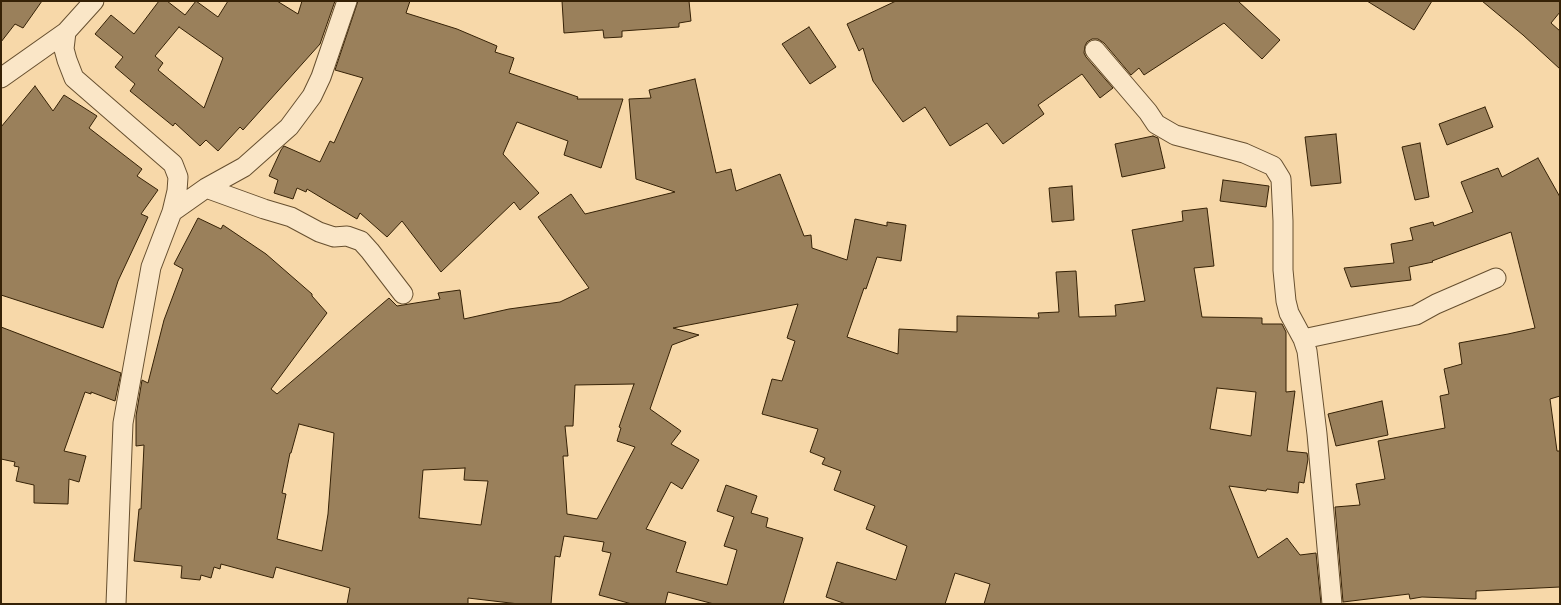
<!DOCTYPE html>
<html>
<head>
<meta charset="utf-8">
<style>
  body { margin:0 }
  #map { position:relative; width:1561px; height:605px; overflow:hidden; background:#f7d8a9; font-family:"IM FELL French Canon",serif }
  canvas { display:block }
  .frame { position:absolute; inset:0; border:2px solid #352106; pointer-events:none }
</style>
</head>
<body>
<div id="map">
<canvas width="1561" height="605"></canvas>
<div class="frame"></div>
</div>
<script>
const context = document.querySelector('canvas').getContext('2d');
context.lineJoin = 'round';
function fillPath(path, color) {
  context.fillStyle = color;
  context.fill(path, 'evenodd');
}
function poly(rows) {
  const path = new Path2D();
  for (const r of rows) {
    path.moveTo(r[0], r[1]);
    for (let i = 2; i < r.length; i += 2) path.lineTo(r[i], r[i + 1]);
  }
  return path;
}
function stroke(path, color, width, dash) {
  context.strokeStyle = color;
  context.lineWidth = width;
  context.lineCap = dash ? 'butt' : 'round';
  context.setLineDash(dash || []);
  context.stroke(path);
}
const building = poly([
  [1,1,42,1,23,28,15,24,1,42,1,1],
  [159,1,167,1,185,15,196,1,218,17,228,1,277,1,298,14,302,1,335,1,320,44,243,130,240,127,218,151,206,140,200,146,175,123,173,126,130,91,135,84,115,67,123,57,95,34,111,15,134,34,159,1],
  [179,27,223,58,204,108,158,70,163,63,155,56,179,27],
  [358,1,410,1,406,13,457,29,497,46,495,52,514,58,509,73,578,97,577,99,623,99,601,168,564,155,568,141,517,122,503,154,539,193,520,210,514,202,441,272,402,221,387,237,360,213,357,219,307,189,306,192,297,188,293,199,274,193,278,180,269,176,281,150,284,146,320,162,330,141,334,143,363,78,335,70,358,1],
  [562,1,689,1,691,21,679,23,679,27,622,31,622,37,604,38,603,30,564,33,562,1],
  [896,1,1238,1,1280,40,1262,59,1224,23,1144,75,1139,68,1131,75,1104,43,1098,39,1092,39,1087,42,1085,46,1084,53,1086,57,1113,88,1100,98,1082,74,1038,105,1044,114,1003,144,987,123,950,146,925,107,903,122,873,81,863,48,859,51,847,24,896,1],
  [1367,1,1432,1,1414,30,1367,1],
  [1482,1,1560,1,1560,12,1551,23,1560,31,1560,69,1523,35,1482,1],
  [809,27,836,67,810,84,782,44,809,27],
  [695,79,716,173,731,169,736,191,780,174,804,236,811,235,812,248,847,260,855,219,887,226,887,222,906,225,901,261,877,257,866,289,864,288,847,337,898,354,899,329,957,332,957,316,1039,318,1038,313,1059,312,1056,272,1076,271,1079,317,1116,316,1115,305,1145,301,1132,230,1183,221,1182,211,1207,208,1214,266,1194,268,1202,317,1262,318,1262,324,1282,324,1286,332,1286,392,1295,391,1287,451,1307,453,1308,459,1304,483,1299,482,1298,493,1267,489,1266,491,1229,486,1258,558,1287,538,1300,555,1316,553,1321,604,984,604,990,584,955,573,945,604,846,604,826,597,837,562,896,580,907,546,866,529,875,506,834,490,841,471,822,464,825,458,810,452,818,429,762,414,772,379,782,381,795,341,787,338,798,304,673,328,699,335,672,345,650,409,681,431,671,444,699,460,682,489,671,482,646,529,686,542,676,572,727,585,737,550,724,546,734,517,717,511,726,485,757,496,751,513,768,518,766,527,803,538,783,604,714,604,668,592,665,604,632,604,599,595,611,553,602,551,604,542,564,536,560,557,555,556,551,604,519,604,468,598,468,604,347,604,350,588,276,567,273,578,221,564,220,569,214,567,211,578,201,575,200,580,181,578,182,566,134,561,139,509,141,509,144,445,136,446,136,416,142,380,148,383,164,320,183,269,174,264,198,218,221,229,223,225,266,254,312,294,312,296,327,313,271,389,277,394,389,298,397,306,440,299,438,293,460,290,464,319,509,309,560,302,589,288,538,217,571,194,585,214,675,192,636,179,629,99,651,98,649,90,695,79],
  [634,384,619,427,621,428,617,441,635,447,597,519,567,514,563,456,568,456,565,426,573,426,575,385,634,384],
  [1217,388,1256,392,1251,436,1210,429,1217,388],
  [299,424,334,433,328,514,322,551,277,539,286,494,282,493,290,453,291,453,299,424],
  [465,468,464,480,488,481,481,525,419,518,423,470,465,468],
  [35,86,53,111,64,95,97,116,89,128,142,169,137,176,158,190,141,214,148,217,118,281,103,328,1,295,1,127,35,86],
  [1485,107,1493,127,1447,145,1439,124,1485,107],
  [1336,134,1341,183,1311,186,1305,137,1336,134],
  [1153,136,1158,138,1165,168,1122,177,1115,144,1153,136],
  [1420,143,1429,197,1415,200,1402,147,1420,143],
  [1538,158,1560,197,1560,396,1550,399,1557,451,1560,451,1560,587,1476,591,1476,599,1422,597,1410,599,1409,594,1343,602,1335,507,1360,505,1356,484,1385,479,1378,441,1445,428,1440,396,1449,394,1444,369,1462,364,1459,343,1508,334,1535,328,1511,232,1432,261,1433,262,1409,267,1411,280,1351,287,1344,268,1394,263,1391,244,1413,240,1410,228,1433,222,1434,226,1473,212,1461,182,1498,168,1502,177,1538,158],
  [1223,180,1269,186,1266,207,1220,201,1223,180],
  [1072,186,1074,220,1052,222,1049,188,1072,186],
  [1,327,121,373,115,401,91,392,91,394,85,392,64,451,86,456,79,482,69,479,68,504,34,503,34,485,16,481,19,467,14,466,15,462,1,459,1,327],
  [1382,401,1388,435,1336,446,1328,414,1382,401]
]);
fillPath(building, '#9a805b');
stroke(building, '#352106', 1);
const minor = poly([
  [66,32,64,49,67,60,74,78,173,164,178,177,177,191,172,212,151,267,123,423,116,604],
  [1095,50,1148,112,1156,124,1175,135,1244,153,1273,166,1281,179,1283,221,1283,270,1286,301,1289,313,1303,339,1307,351,1317,434,1332,604],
  [1,78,66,32,94,1],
  [206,188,264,209,291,217,319,232,334,237,347,236,361,241,370,251,403,294],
  [172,212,206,188,244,167,289,127,312,96,321,77,347,1],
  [1303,339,1416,315,1436,304,1496,278]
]);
stroke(minor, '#664f2f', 21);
stroke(minor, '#fae6c7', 19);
</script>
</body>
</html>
